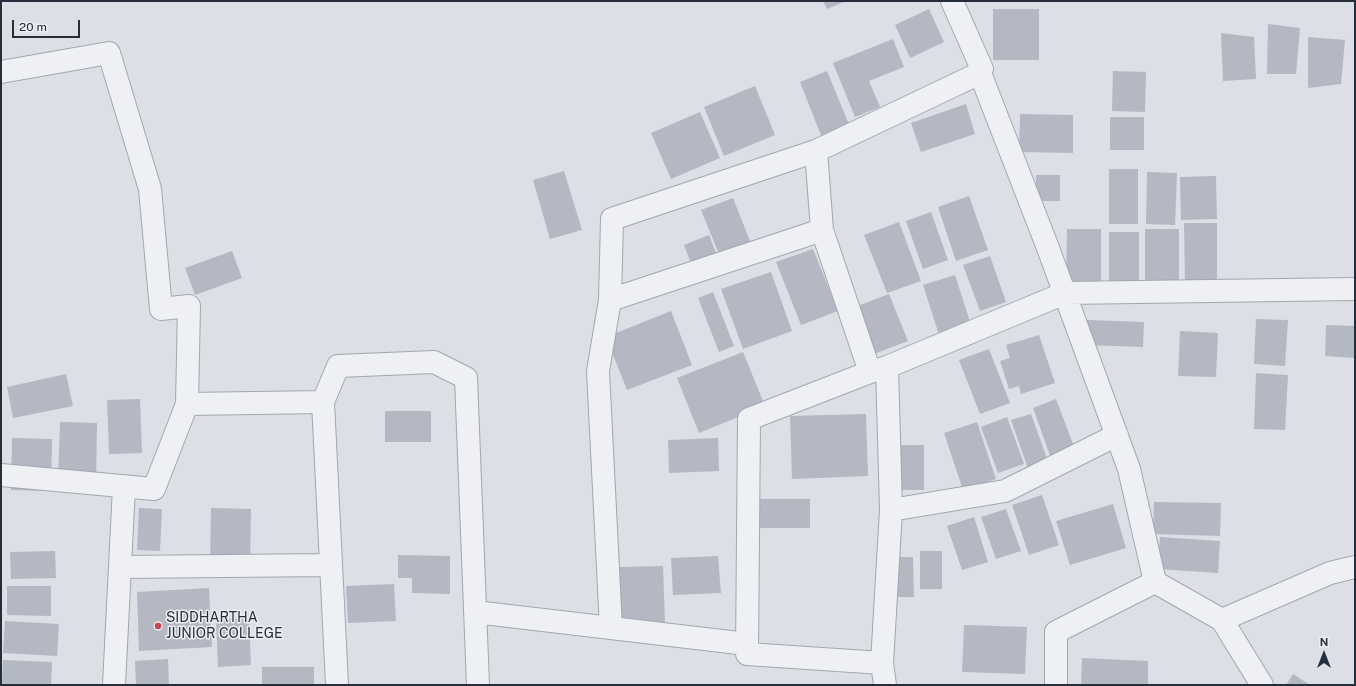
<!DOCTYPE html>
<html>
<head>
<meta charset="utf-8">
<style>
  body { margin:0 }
  #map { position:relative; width:1356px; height:686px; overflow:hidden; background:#dcdfe5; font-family:"Public Sans",sans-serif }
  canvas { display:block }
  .frame { position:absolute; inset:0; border:2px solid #262d3b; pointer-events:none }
  .north { position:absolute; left:1304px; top:634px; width:40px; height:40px; -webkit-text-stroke:3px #ebeef3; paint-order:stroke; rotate:0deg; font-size:11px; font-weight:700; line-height:16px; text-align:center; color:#262d3b }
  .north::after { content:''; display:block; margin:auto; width:14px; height:18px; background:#262d3b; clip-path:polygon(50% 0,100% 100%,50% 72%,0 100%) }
  .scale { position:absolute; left:12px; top:20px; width:68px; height:18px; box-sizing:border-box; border:2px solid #262d3b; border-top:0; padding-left:5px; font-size:12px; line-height:14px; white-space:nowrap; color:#262d3b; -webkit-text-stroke:3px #ebeef3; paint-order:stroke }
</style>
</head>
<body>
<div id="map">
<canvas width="1356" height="686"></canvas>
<div class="frame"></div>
<div class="north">N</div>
<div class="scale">20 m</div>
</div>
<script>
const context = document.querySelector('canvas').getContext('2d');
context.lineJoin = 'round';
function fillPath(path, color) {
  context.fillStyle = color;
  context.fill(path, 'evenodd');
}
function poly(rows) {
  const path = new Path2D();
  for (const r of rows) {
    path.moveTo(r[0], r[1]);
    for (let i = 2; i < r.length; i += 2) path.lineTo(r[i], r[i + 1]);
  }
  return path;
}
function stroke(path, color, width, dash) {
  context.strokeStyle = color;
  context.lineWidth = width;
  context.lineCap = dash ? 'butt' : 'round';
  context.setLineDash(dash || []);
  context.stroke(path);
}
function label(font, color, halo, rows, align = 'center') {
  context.font = font + ' "Public Sans",sans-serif';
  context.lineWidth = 3;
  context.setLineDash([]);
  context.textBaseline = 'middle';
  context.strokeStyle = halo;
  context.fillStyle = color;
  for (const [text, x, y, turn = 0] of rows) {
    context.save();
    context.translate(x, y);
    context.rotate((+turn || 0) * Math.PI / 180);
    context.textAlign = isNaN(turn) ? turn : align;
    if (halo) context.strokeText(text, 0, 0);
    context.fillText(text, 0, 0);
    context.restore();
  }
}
fillPath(poly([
  [823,1,846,1,827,9],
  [929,9,944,42,910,58,895,25],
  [993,9,1039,9,1039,60,993,60],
  [1268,24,1300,28,1296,74,1267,74],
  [1221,33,1254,37,1256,79,1223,81],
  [1308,37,1345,40,1341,84,1308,88],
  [893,39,904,67,869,81,880,107,855,117,833,63],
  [827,71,850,127,822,138,800,82],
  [1113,71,1146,72,1145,112,1112,111],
  [755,86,775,135,724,156,704,107],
  [966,104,975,134,921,152,911,123],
  [700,112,720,158,671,179,651,133],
  [1020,114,1073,115,1073,153,1019,152],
  [1110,117,1144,117,1144,150,1110,150],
  [1109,169,1138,169,1138,224,1109,224],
  [564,171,582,230,550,239,533,180],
  [1147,172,1177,173,1175,225,1146,224],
  [1036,175,1060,175,1060,201,1036,201],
  [1216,176,1217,219,1181,220,1180,177],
  [969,196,988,250,956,261,938,207],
  [733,198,752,246,721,259,701,210],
  [931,212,948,260,923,269,906,221],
  [899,222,921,281,887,293,864,235],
  [1184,223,1217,223,1217,281,1185,282],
  [1067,229,1101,229,1101,284,1066,284],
  [1145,229,1179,229,1179,282,1145,282],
  [1109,232,1139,232,1139,282,1109,282],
  [709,235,719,261,694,271,684,245],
  [813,249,838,311,801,325,776,262],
  [232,251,242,278,195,295,185,268],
  [990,256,1006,302,980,311,963,265],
  [771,272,792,331,743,349,721,289],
  [955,275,972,328,940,338,923,285],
  [713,292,734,346,719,352,698,298],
  [889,294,908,341,874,354,855,307],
  [671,311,692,365,627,390,606,337],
  [1256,319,1288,320,1285,366,1254,364],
  [1087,320,1144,322,1143,347,1086,345],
  [1326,325,1355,326,1355,358,1325,356],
  [1180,331,1218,333,1216,377,1178,376],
  [1039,335,1055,383,1021,394,1019,386,1009,389,1000,361,1010,358,1006,345],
  [989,349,1010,403,980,414,959,360],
  [743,352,765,406,699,433,677,378],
  [1256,373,1288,375,1285,430,1254,429],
  [66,374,73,406,13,418,7,387],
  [140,399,142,453,109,454,107,400],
  [1056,399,1076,452,1052,461,1033,408],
  [385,411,431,411,431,442,385,442],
  [866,414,868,476,792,479,790,416],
  [1031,414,1050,467,1030,474,1011,420],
  [1007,417,1024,464,998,473,981,427],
  [60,422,97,423,96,483,58,482],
  [977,422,996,479,963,490,944,433],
  [12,438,52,439,51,491,11,490],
  [718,438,719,471,669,473,668,440],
  [897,445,924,445,924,490,897,490],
  [1042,495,1059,545,1029,555,1012,505],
  [758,499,810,499,810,528,758,528],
  [1154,502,1221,503,1220,536,1153,534],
  [1113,504,1126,548,1070,565,1056,521],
  [139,508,162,509,160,551,137,550],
  [211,508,251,509,250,568,210,567],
  [1006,509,1021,551,996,559,981,517],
  [974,517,988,562,962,570,947,526],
  [1160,537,1220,541,1218,573,1158,569],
  [55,551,56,578,11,579,10,552],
  [920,551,942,551,942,589,920,589],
  [398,555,450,556,450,594,412,593,412,578,398,578],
  [718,556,721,593,673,595,671,558],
  [890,557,913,557,914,597,891,597],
  [663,566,665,624,621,625,619,567],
  [394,584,396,621,348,623,346,586],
  [7,586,51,586,51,616,7,615],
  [209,588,212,647,139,651,137,592],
  [249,618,251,665,218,667,216,619],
  [5,621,59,624,57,656,3,653],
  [964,625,1027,627,1025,674,962,672],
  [1082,658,1148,661,1148,685,1081,685],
  [168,659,169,685,136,685,135,661],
  [3,660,52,662,51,685,2,685],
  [262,667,314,667,314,685,262,685],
  [1293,674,1310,685,1286,685]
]), '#b3b8c2');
const minor = poly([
  [952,1,982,69,980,73],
  [1,72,109,53,150,189,161,309,189,306,187,404,154,489,1,475],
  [816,151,980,73,1048,248,1129,469,1155,582,1056,632,1056,685],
  [610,300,822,230],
  [887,367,1065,293,1355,289],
  [323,402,338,366,434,362,466,378,478,685],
  [187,404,323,402,337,685],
  [891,510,1005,491,1117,435],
  [120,567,331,565],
  [1155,582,1222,620,1330,573,1355,567],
  [475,612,747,644],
  [1222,620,1262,685],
  [611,628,598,371,610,300,612,219,816,151,822,230,870,372],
  [882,663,747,654,749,419,870,372,887,367,891,510,882,663,885,685],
  [114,685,124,487]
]);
stroke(minor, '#a2a6af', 24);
stroke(minor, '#eef0f4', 22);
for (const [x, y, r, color] of [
  [158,626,4,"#c94250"]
]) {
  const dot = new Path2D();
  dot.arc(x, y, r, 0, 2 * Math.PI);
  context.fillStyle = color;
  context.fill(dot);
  stroke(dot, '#ebeef3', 1.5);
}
label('14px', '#262d3b', '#ebeef3', [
  ["SIDDHARTHA",166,618],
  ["JUNIOR COLLEGE",166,634]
], 'left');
</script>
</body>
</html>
